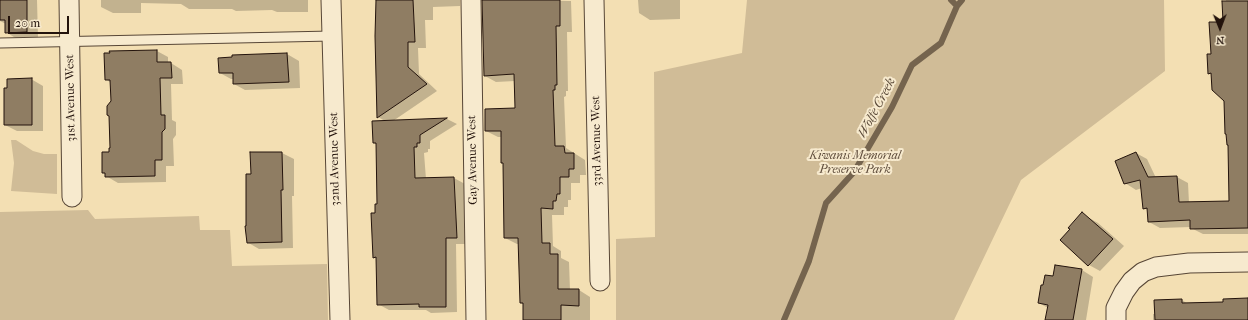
<!DOCTYPE html>
<html>
<head>
<meta charset="utf-8">
<style>
  body { margin:0 }
  #map { position:relative; width:1248px; height:320px; overflow:hidden; background:#f3dfb3; font-family:"IM FELL French Canon",serif }
  canvas { display:block }
  .north { position:absolute; left:1200px; top:8px; width:40px; height:40px; -webkit-text-stroke:3px #f7eace; paint-order:stroke; rotate:179deg; font-size:11px; font-weight:700; line-height:16px; text-align:center; color:#23130c }
  .north::after { content:''; display:block; margin:auto; width:14px; height:18px; background:#23130c; clip-path:polygon(50% 0,100% 100%,50% 72%,0 100%) }
  .scale { position:absolute; left:8px; top:16px; width:61px; height:18px; box-sizing:border-box; border:2px solid #23130c; border-top:0; padding-left:5px; font-size:12px; line-height:14px; white-space:nowrap; color:#23130c; -webkit-text-stroke:3px #f7eace; paint-order:stroke }
</style>
</head>
<body>
<div id="map">
<canvas width="1248" height="320"></canvas>
<div class="north">N</div>
<div class="scale">20 m</div>
</div>
<script>
const context = document.querySelector('canvas').getContext('2d');
context.lineJoin = 'round';
function fillPath(path, color) {
  context.fillStyle = color;
  context.fill(path, 'evenodd');
}
function poly(rows) {
  const path = new Path2D();
  for (const r of rows) {
    path.moveTo(r[0], r[1]);
    for (let i = 2; i < r.length; i += 2) path.lineTo(r[i], r[i + 1]);
  }
  return path;
}
function stroke(path, color, width, dash) {
  context.strokeStyle = color;
  context.lineWidth = width;
  context.lineCap = dash ? 'butt' : 'round';
  context.setLineDash(dash || []);
  context.stroke(path);
}
function label(font, color, halo, rows, align = 'center') {
  context.font = font + ' "IM FELL French Canon",serif';
  context.lineWidth = 4;
  context.setLineDash([]);
  context.textBaseline = 'middle';
  context.strokeStyle = halo;
  context.fillStyle = color;
  for (const [text, x, y, turn = 0] of rows) {
    context.save();
    context.translate(x, y);
    context.rotate((+turn || 0) * Math.PI / 180);
    context.textAlign = isNaN(turn) ? turn : align;
    if (halo) context.strokeText(text, 0, 0);
    context.fillText(text, 0, 0);
    context.restore();
  }
}
fillPath(poly([
  [747,0,1164,0,1165,71,1021,180,954,320,616,320,616,239,655,237,654,72,742,53],
  [11,140,16,140,33,151,44,154,57,154,57,194,11,191,14,163],
  [88,210,95,219,199,216,200,230,230,230,232,266,327,264,328,320,0,320,0,212]
]), '#d0bc97');
fillPath(poly([
  [0,0,37,0,38,38,17,39,6,32,6,24,0,21],
  [101,0,308,0,308,12,277,12,272,10,236,11,232,9,189,9,181,4,141,3,141,13,113,13,101,7],
  [376,0,460,0,460,6,433,7,433,20,425,20,426,48,418,48,419,74,437,91,393,121,447,119,457,124,430,141,430,149,428,149,428,152,424,153,426,179,454,178,465,184,468,244,456,244,457,312,431,313,426,310,389,310,378,304,377,259,374,257,376,214,378,205,377,145,374,143,385,121,378,117,376,36],
  [509,0,571,1,572,32,567,32,568,91,566,91,566,96,564,97,566,148,585,160,586,175,580,175,580,183,571,183,571,200,568,200,568,207,564,207,564,215,552,215,553,246,561,251,561,258,569,262,570,290,579,290,590,297,590,320,524,320,524,305,521,303,519,244,517,244,505,238,504,163,502,137,498,137,486,131,516,109,515,81,496,82,485,76],
  [638,0,680,0,680,19,650,20,639,13],
  [1226,0,1248,0,1248,234,1203,234,1191,228,1191,227,1160,228,1149,222,1148,210,1144,208,1142,188,1136,190,1125,183,1136,153,1147,159,1156,178,1177,177,1188,183,1189,203,1230,202,1229,145,1225,100,1212,75,1209,73,1212,55,1224,23],
  [157,51,168,57,168,63,171,63,182,70,183,84,171,84,172,120,176,122,176,135,173,139,174,166,166,166,166,182,118,183,106,176,106,174,103,173,111,149,111,83,106,79],
  [287,54,299,61,300,88,245,90,234,84,234,79,231,79,220,73,233,58,233,56],
  [31,79,43,86,43,131,17,131,5,125],
  [251,153,282,153,294,159,294,196,292,196,293,248,259,249,247,242,252,175],
  [1082,214,1098,223,1124,246,1100,271,1089,265,1071,229],
  [1056,266,1082,270,1093,277,1086,320,1046,320,1048,308,1039,303,1044,286,1054,277],
  [1248,299,1248,320,1153,320,1153,314,1156,314,1182,300,1188,304,1224,303]
]), '#0003');
stroke(poly([
  [951,0,957,6],
  [784,320,809,261,826,203,854,172,892,107,912,65,941,43,957,6,962,0]
]), '#75644e', 6);
const building = poly([
  [0,0,27,0,27,32,5,33,5,20,0,20,0,0],
  [376,0,413,0,415,42,408,42,408,67,427,84,377,118,375,36,376,0],
  [482,0,560,0,560,26,556,26,557,85,555,85,555,90,553,90,555,146,564,146,565,153,574,153,574,169,569,169,569,177,560,177,560,194,557,194,556,201,553,201,553,209,541,208,542,243,550,243,550,254,558,254,558,289,579,289,579,306,561,305,561,320,523,320,523,303,520,303,518,238,504,238,503,163,501,163,501,131,485,131,485,109,515,108,514,74,484,76,482,0],
  [1222,1,1248,1,1248,228,1190,229,1190,220,1148,222,1147,208,1143,209,1140,180,1124,184,1115,161,1136,152,1148,177,1177,176,1179,202,1229,201,1228,145,1227,145,1226,134,1225,134,1224,101,1212,90,1211,73,1208,74,1207,54,1211,54,1209,22,1223,22,1222,1],
  [157,50,157,62,171,62,172,78,160,78,161,115,165,115,165,129,162,132,162,160,155,160,155,176,105,177,105,173,102,173,102,152,109,152,109,148,110,148,109,116,107,115,107,106,111,101,110,80,105,80,104,53,110,53,109,51,157,50],
  [287,53,289,82,233,84,233,73,219,73,218,58,232,57,232,55,287,53],
  [32,78,32,125,4,125,4,88,7,88,7,79,32,78],
  [447,118,420,135,420,143,417,143,417,147,414,147,415,178,454,177,457,238,446,238,446,307,419,307,419,304,377,305,376,257,373,258,371,213,375,213,375,204,377,204,376,143,373,143,372,121,447,118],
  [250,152,282,152,283,190,281,190,282,242,247,243,245,226,246,226,246,174,251,174,250,152],
  [1082,212,1113,239,1088,266,1060,240,1070,229,1068,228,1082,212],
  [1055,265,1082,269,1073,320,1045,320,1048,305,1038,303,1041,285,1043,285,1045,275,1053,276,1055,265],
  [1248,298,1248,320,1155,320,1154,300,1182,299,1182,303,1223,302,1223,299,1248,298]
]);
fillPath(building, '#8f7d63');
stroke(building, '#23130c', 1);
const lane = poly([
  [0,43,332,36]
]);
const street = poly([
  [69,0,72,197],
  [331,0,340,320],
  [471,0,476,320],
  [594,0,600,281],
  [1116,320,1116,308,1124,292,1132,281,1143,272,1156,267,1189,263,1248,262]
]);
stroke(lane, '#574636', 11);
stroke(street, '#574636', 21);
stroke(lane, '#f7eace', 9);
stroke(street, '#f7eace', 19);
label('12px', '#23130c', '#f7eace', [
  ["31st Avenue West",71,98,-91],
  ["33rd Avenue West",597,141,-91],
  ["32nd Avenue West",335,159,-91],
  ["Gay Avenue West",473,160,-91]
]);
label('italic 12px', '#604e3d', '#f7eace', [
  ["Kiwanis Memorial",855,156],
  ["Preserve Park",855,170]
]);
label('italic 13px', '#5a4938', '#f7eace', [
  ["Wolfe Creek",877,108,-62]
]);
</script>
</body>
</html>
